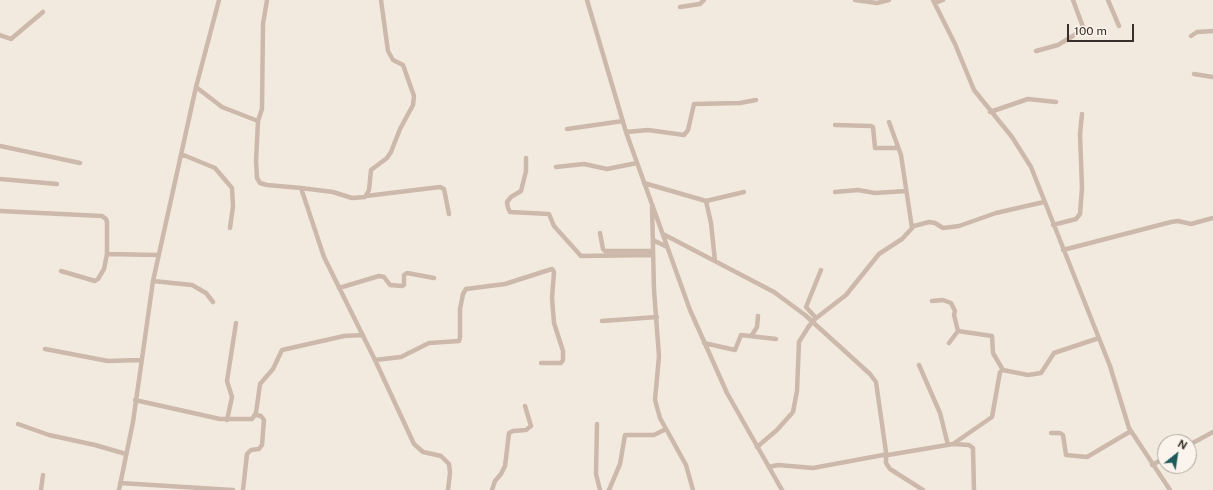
<!DOCTYPE html>
<html>
<head>
<meta charset="utf-8">
<style>
  body { margin:0 }
  #map { position:relative; width:1213px; height:490px; overflow:hidden; background:#f3eadf; font-family:"Public Sans",sans-serif }
  canvas { display:block }
  .north { position:absolute; left:1157px; top:434px; width:40px; height:40px; box-sizing:border-box; background:#fbf4ec; border:1px solid #aea59e; border-radius:50%; rotate:30deg; font-size:11px; font-weight:700; line-height:16px; text-align:center; color:#3a2f2a }
  .north::after { content:''; display:block; margin:auto; width:14px; height:18px; background:#1e595c; clip-path:polygon(50% 0,100% 100%,50% 72%,0 100%) }
  .scale { position:absolute; left:1067px; top:24px; width:67px; height:18px; box-sizing:border-box; border:2px solid #3a2f2a; border-top:0; padding-left:5px; font-size:12px; line-height:14px; white-space:nowrap; color:#3a2f2a; -webkit-text-stroke:3px #fbf4ec; paint-order:stroke }
</style>
</head>
<body>
<div id="map">
<canvas width="1213" height="490"></canvas>
<div class="north">N</div>
<div class="scale">100 m</div>
</div>
<script>
const context = document.querySelector('canvas').getContext('2d');
context.lineJoin = 'round';
function poly(rows) {
  const path = new Path2D();
  for (const r of rows) {
    path.moveTo(r[0], r[1]);
    for (let i = 2; i < r.length; i += 2) path.lineTo(r[i], r[i + 1]);
  }
  return path;
}
function stroke(path, color, width, dash) {
  context.strokeStyle = color;
  context.lineWidth = width;
  context.lineCap = dash ? 'butt' : 'round';
  context.setLineDash(dash || []);
  context.stroke(path);
}
stroke(poly([
  [587,0,626,132,690,310,727,393,782,490],
  [855,0,877,3,889,0],
  [933,0,955,44,974,90,1012,137,1031,167,1110,366,1129,428,1170,490],
  [1108,0,1119,26],
  [935,3,943,0],
  [680,7,700,4,704,0],
  [0,35,11,39,43,12],
  [1191,36,1197,32,1213,31],
  [1036,51,1058,45,1081,31,1083,27,1073,0],
  [1194,74,1213,77],
  [196,87,222,107,258,121,256,161,257,178,260,183,267,185,301,188,324,257,375,360,414,444,423,452,441,456,449,464,450,473,448,490],
  [990,112,1028,99,1056,102],
  [258,121,262,109,263,24,267,0],
  [889,122,901,155,912,228],
  [835,125,871,126,873,127,875,148,898,148],
  [567,129,623,121],
  [626,132,648,130,684,135,688,130,694,104,740,103,756,100],
  [0,146,80,163],
  [181,154,215,168,232,188,233,206,230,228],
  [526,158,526,171,521,191,511,197,507,202,508,208,510,212,549,214,554,226,581,256,653,255],
  [556,167,584,164,607,169,637,163],
  [0,179,57,184],
  [644,183,706,201,711,223,715,261],
  [301,188,333,192,352,198,365,197,369,190,371,170,387,158,391,152,400,129,413,105,414,96,403,65,393,60,388,51,381,0],
  [835,192,858,190,875,193,906,191],
  [366,196,440,187,444,189,449,214],
  [706,201,744,192],
  [652,207,654,290,659,356,655,400,660,418,686,465,693,490],
  [0,211,102,216,106,219,107,222,107,254,158,255],
  [1053,225,1076,219,1080,214,1082,188,1080,134,1082,114],
  [600,233,603,249,605,251,653,251],
  [663,234,774,292,805,315,870,374,876,382,886,452,886,463,890,469,923,490],
  [653,240,667,247],
  [1063,250,1171,222,1178,221,1191,224,1213,218],
  [61,271,95,281,98,279,104,269,107,254],
  [153,281,192,285,206,293,213,302],
  [339,288,379,276,384,277,390,285,402,286,404,285,404,275,407,273,434,278],
  [932,301,943,300,951,303,955,311,954,315,958,331],
  [816,318,806,307,821,270],
  [815,319,846,295,879,254,902,239,914,226,929,222,935,223,943,228,959,226,996,213,1044,202],
  [602,321,657,317],
  [752,335,757,327,758,316],
  [704,343,735,350,741,335,776,339],
  [949,343,958,331,992,336,993,353,1003,370],
  [45,349,108,361,140,360],
  [375,360,401,357,429,343,459,341,460,337,460,309,463,294,466,289,505,284,552,269,554,272,552,298,554,323,563,351,563,360,561,363,541,363],
  [919,365,940,413,948,445],
  [135,400,220,419,252,419,256,413,260,384,273,369,282,350,344,336,363,335],
  [227,420,232,397,227,381,236,323],
  [18,424,49,435,95,445,126,454],
  [597,424,596,474,600,490],
  [1051,433,1060,433,1063,435,1066,455,1087,457,1131,431],
  [953,444,969,445,973,448,974,490],
  [1189,445,1213,432],
  [757,447,777,430,793,412,797,391,799,342,809,326],
  [888,455,953,444,992,417,1000,372,1003,370,1028,375,1041,373,1054,353,1099,338],
  [1152,465,1165,458],
  [769,467,778,465,813,468,883,455],
  [120,483,233,490],
  [41,490,43,475],
  [119,490,133,422,153,281,196,87,219,0],
  [243,490,247,454,251,450,259,449,262,445,264,420,261,416,256,415],
  [492,490,495,481,501,474,505,466,509,433,513,431,526,430,531,426,525,406],
  [609,490,620,464,625,435,654,435,666,429]
]), '#ccb9ab', 4.5);
stroke(poly([
  [809,326,815,319],
  [883,455,888,455]
]), '#ccb9ab', 4.5);
</script>
</body>
</html>
